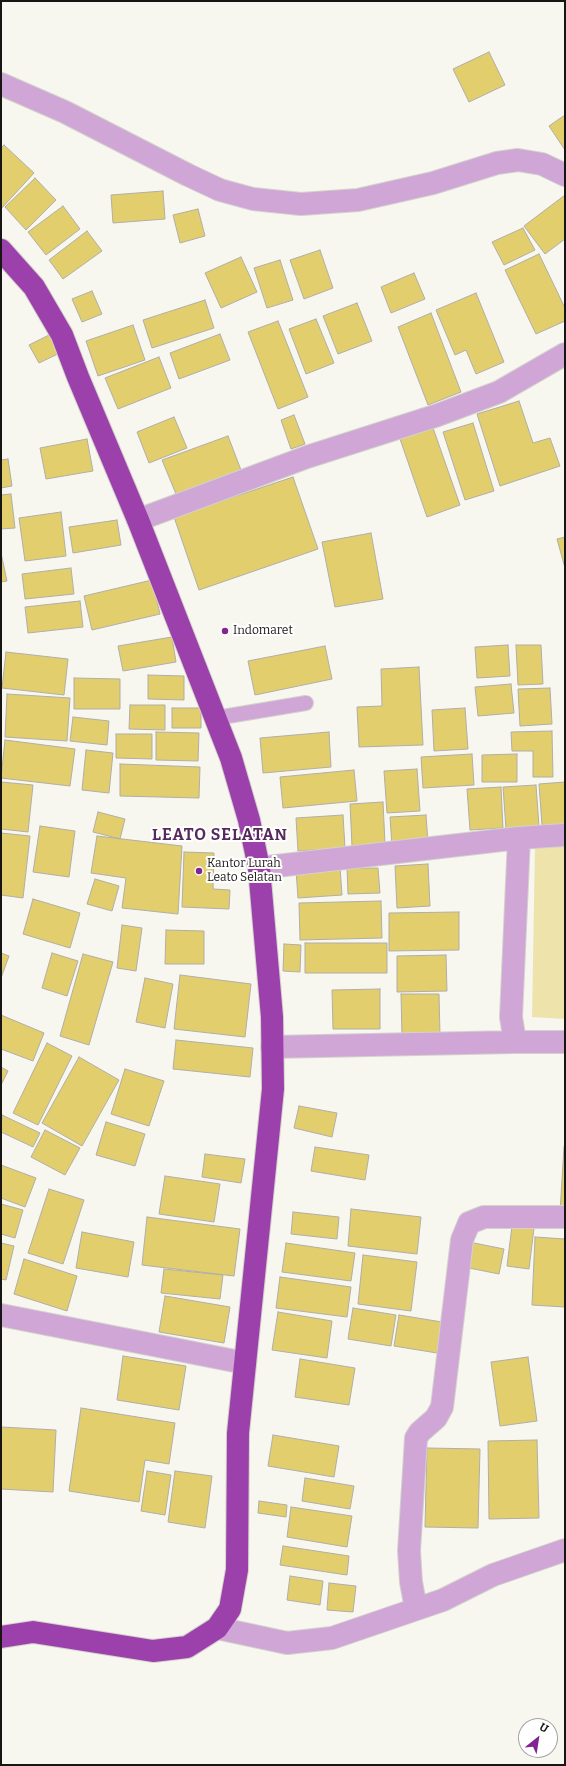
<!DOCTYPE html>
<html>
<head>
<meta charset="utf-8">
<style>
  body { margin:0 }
  #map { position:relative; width:566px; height:1766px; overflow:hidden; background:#f7f6ef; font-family:Bitter,serif }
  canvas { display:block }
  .frame { position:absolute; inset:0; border:2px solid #171614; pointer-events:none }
  .north { position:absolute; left:518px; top:1718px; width:40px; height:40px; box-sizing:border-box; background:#fff; border:1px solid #a2a2a1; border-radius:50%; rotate:30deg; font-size:11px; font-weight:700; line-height:16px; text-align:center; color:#171614 }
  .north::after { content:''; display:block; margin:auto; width:14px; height:18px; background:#822591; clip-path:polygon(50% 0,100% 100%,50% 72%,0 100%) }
</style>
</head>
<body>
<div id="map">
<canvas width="566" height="1766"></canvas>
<div class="frame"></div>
<div class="north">U</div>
</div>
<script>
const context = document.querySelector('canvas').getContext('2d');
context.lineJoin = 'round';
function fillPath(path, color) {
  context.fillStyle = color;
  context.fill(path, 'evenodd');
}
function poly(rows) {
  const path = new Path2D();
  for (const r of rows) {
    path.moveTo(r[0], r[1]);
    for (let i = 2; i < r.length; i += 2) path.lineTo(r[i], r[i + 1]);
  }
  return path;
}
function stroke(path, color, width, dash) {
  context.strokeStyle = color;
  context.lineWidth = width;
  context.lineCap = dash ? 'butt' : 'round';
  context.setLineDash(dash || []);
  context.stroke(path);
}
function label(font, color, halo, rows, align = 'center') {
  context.font = font + ' Bitter,serif';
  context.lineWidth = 4;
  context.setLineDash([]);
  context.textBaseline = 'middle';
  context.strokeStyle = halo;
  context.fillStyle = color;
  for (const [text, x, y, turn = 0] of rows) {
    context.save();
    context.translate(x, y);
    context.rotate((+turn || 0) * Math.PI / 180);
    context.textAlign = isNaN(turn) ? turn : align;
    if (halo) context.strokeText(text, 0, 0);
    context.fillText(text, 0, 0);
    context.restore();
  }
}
fillPath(poly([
  [565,845,565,1019,532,1017,535,846]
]), '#efe3ac');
const building = poly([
  [489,52,505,85,469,102,453,69,489,52],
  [565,115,565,150,549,126,565,115],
  [4,145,34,173,1,209,1,148,4,145],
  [35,178,56,200,26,230,5,207,35,178],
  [163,191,165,219,113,223,111,195,163,191],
  [565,195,565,239,545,254,524,226,565,195],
  [63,206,80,229,46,255,28,232,63,206],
  [198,209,205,236,180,243,173,215,198,209],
  [523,228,535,250,504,265,492,242,523,228],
  [87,231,102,251,63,279,49,260,87,231],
  [320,250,333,288,304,299,290,260,320,250],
  [539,254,565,308,565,321,536,334,505,270,539,254],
  [241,257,257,292,221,308,205,273,241,257],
  [280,260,293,300,267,308,254,268,280,260],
  [414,273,425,299,391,313,381,287,414,273],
  [92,291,102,314,82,322,72,299,92,291],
  [476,293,504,362,476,374,466,350,455,355,436,310,476,293],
  [205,300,214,328,152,348,143,320,205,300],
  [357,303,372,341,338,354,323,316,357,303],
  [431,313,461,392,428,405,398,327,431,313],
  [316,319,334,363,306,374,289,329,316,319],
  [278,321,308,397,278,409,248,332,278,321],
  [133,325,145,360,98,376,86,341,133,325],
  [55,332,64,351,39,363,29,345,55,332],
  [220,334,230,360,179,379,170,353,220,334],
  [159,357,171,388,118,409,105,378,159,357],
  [519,401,533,443,550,438,560,466,500,486,477,414,519,401],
  [294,415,305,444,291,449,281,420,294,415],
  [174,417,187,448,149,463,137,432,174,417],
  [473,423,494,491,465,500,443,432,473,423],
  [432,425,460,505,427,517,399,436,432,425],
  [228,436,241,470,176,494,162,460,228,436],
  [87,439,93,471,46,479,40,448,87,439],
  [8,459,12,486,1,488,1,460,8,459],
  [293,477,318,549,199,590,174,517,293,477],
  [11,494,15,528,1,529,1,495,11,494],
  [61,512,66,556,25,561,19,518,61,512],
  [117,520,121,545,73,553,69,527,117,520],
  [371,533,383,599,335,607,322,542,371,533],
  [565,537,565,568,557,539,565,537],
  [1,553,7,581,1,582,1,553],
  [71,568,74,594,25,599,22,574,71,568],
  [152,580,160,614,92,630,84,596,152,580],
  [80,601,83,627,28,633,25,607,80,601],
  [172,637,176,662,123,671,118,646,172,637],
  [508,645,510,676,477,678,475,647,508,645],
  [516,645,541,645,543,684,518,685,516,645],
  [325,646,332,679,255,695,248,661,325,646],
  [6,652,68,659,64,695,2,688,6,652],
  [419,667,423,745,359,747,357,707,382,706,381,669,419,667],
  [148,675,184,676,184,700,148,699,148,675],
  [74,678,120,679,120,709,74,709,74,678],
  [511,684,514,713,478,716,475,687,511,684],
  [550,688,552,724,520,726,518,689,550,688],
  [7,694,70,698,67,741,5,737,7,694],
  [130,705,165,705,165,730,129,729,130,705],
  [172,708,201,708,201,728,172,728,172,708],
  [465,708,468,749,434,751,432,710,465,708],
  [73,717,109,721,107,745,70,741,73,717],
  [552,731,553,777,533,777,533,751,512,751,511,732,552,731],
  [156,732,199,733,198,761,156,760,156,732],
  [329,732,331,767,263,773,260,738,329,732],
  [116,734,152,734,152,759,116,758,116,734],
  [5,740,75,749,70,786,1,778,5,740],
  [86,750,113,753,109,793,82,790,86,750],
  [472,754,474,785,423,788,421,757,472,754],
  [517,754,517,782,482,782,482,755,517,754],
  [120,764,200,767,199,798,120,796,120,764],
  [417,769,420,811,387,813,384,771,417,769],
  [354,770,357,801,283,808,280,777,354,770],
  [1,782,33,785,28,832,1,829,1,782],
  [565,782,565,824,542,825,539,784,565,782],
  [536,785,539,827,506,829,503,787,536,785],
  [501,787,503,828,470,830,467,789,501,787],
  [383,802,385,844,352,846,350,804,383,802],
  [98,812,125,819,120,839,93,832,98,812],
  [343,815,345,848,298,851,296,818,343,815],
  [426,815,428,843,392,846,390,817,426,815],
  [40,826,75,831,69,877,33,872,40,826],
  [1,833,30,836,23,898,1,895,1,833],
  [97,836,182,846,178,914,122,908,126,878,91,873,97,836],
  [184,852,214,853,213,889,230,890,229,909,182,907,184,852],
  [428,864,430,906,397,908,395,866,428,864],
  [340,867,342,895,298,898,296,870,340,867],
  [347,868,378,868,380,893,348,894,347,868],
  [95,879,119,886,112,911,87,904,95,879],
  [33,899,80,913,70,948,23,934,33,899],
  [381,901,382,938,300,940,299,903,381,901],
  [459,912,459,950,389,951,389,913,459,912],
  [122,925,142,928,136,971,117,968,122,925],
  [166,930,204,931,204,964,165,964,166,930],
  [305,943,387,943,387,973,305,973,305,943],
  [284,944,301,945,300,972,283,971,284,944],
  [1,953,9,956,1,978,1,953],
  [52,953,78,961,67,996,42,988,52,953],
  [83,954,113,962,89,1045,60,1036,83,954],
  [446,955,447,991,397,992,397,956,446,955],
  [180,975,251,984,245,1037,174,1029,180,975],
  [145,978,173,984,165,1028,136,1022,145,978],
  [380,989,380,1029,333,1029,332,990,380,989],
  [401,994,439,994,440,1036,402,1037,401,994],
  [1,1015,44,1033,33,1061,1,1049,1,1015],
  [176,1040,253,1048,250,1077,173,1069,176,1040],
  [47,1043,72,1056,38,1125,13,1113,47,1043],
  [79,1057,119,1080,82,1146,42,1123,79,1057],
  [1,1067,8,1071,1,1085,1,1067],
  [125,1069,164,1081,149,1126,111,1114,125,1069],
  [299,1106,337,1113,332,1137,294,1128,299,1106],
  [2,1115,40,1133,33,1147,1,1132,2,1115],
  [106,1122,145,1134,135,1166,96,1155,106,1122],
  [45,1130,80,1148,65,1175,31,1157,45,1130],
  [315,1147,369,1155,365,1180,311,1171,315,1147],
  [564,1147,565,1147,565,1213,560,1213,564,1147],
  [205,1154,245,1159,241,1183,202,1177,205,1154],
  [1,1165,36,1178,25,1207,1,1198,1,1165],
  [165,1176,220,1184,214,1222,159,1214,165,1176],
  [49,1189,84,1200,63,1264,28,1253,49,1189],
  [1,1204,23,1210,15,1238,1,1234,1,1204],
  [351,1209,421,1217,417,1254,348,1246,351,1209],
  [293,1212,339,1217,337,1239,291,1234,293,1212],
  [147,1217,240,1229,234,1276,142,1265,147,1217],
  [512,1226,534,1228,529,1269,507,1266,512,1226],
  [82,1232,134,1242,128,1277,76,1268,82,1232],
  [535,1237,565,1239,565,1307,532,1305,535,1237],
  [469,1242,504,1249,499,1274,464,1267,469,1242],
  [1,1243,14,1246,6,1280,1,1279,1,1243],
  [286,1243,355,1253,351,1281,282,1272,286,1243],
  [363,1255,417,1262,411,1311,358,1304,363,1255],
  [24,1259,77,1276,67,1311,14,1294,24,1259],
  [164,1269,223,1275,220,1299,161,1293,164,1269],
  [280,1277,351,1287,347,1317,276,1308,280,1277],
  [165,1296,230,1307,224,1343,159,1332,165,1296],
  [353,1308,396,1315,391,1346,348,1339,353,1308],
  [278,1312,332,1321,327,1358,272,1350,278,1312],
  [399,1315,442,1322,437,1353,394,1346,399,1315],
  [123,1356,186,1366,179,1410,117,1400,123,1356],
  [528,1357,537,1421,500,1426,491,1362,528,1357],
  [300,1359,355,1368,349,1405,295,1397,300,1359],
  [81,1408,175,1423,169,1464,145,1460,139,1502,69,1491,81,1408],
  [1,1427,56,1430,53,1492,1,1489,1,1427],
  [273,1435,339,1446,334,1477,268,1466,273,1435],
  [537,1440,539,1518,489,1519,488,1441,537,1440],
  [427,1448,480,1449,478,1528,425,1527,427,1448],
  [147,1471,171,1475,165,1515,141,1511,147,1471],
  [175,1471,212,1476,205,1528,168,1522,175,1471],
  [305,1478,354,1486,350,1509,302,1501,305,1478],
  [259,1501,287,1505,286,1517,258,1513,259,1501],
  [291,1507,352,1516,347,1547,287,1537,291,1507],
  [283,1546,349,1556,347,1575,280,1565,283,1546],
  [290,1576,323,1581,320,1605,287,1600,290,1576],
  [329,1583,356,1586,353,1612,327,1610,329,1583]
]);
fillPath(building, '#e2ce6d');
stroke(building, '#b0aea7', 1);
const lane = poly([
  [216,718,306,703]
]);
const street = poly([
  [1,84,65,112,188,175,220,190,253,199,301,204,358,200,433,183,497,163,518,160,542,164,565,175],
  [138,520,307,457,438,415,499,392,565,354],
  [519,838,511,1017,515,1042,565,1042],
  [259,868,519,838,565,835],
  [272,1047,515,1042],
  [1,1315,245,1363],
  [416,1609,411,1582,409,1551,416,1438,420,1432,436,1418,442,1407,462,1240,469,1223,484,1217,565,1217],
  [217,1628,287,1643,332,1638,443,1600,493,1575,565,1550]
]);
const highway = poly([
  [1,250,34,287,62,335,78,377,138,520,231,758,249,820,259,868,272,1017,273,1089,238,1433,237,1570,230,1609,217,1628,187,1647,153,1651,33,1632,1,1637]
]);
stroke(lane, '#d3d2cc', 16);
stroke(street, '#d3d2cc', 24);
stroke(highway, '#d3d2cc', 24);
stroke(lane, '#cfa6d6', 14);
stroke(street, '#cfa6d6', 22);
stroke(highway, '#9c41ab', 22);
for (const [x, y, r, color] of [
  [225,631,4,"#822591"],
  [199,871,4,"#822591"]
]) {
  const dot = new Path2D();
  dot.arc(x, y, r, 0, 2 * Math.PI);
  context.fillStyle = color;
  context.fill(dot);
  stroke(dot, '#fff', 1.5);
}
label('12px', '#171614', '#fff', [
  ["Indomaret",233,631],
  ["Kantor Lurah",207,864],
  ["Leato Selatan",207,878]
], 'left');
context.letterSpacing = '1px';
label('bold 16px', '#55295c', '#fff', [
  ["LEATO SELATAN",220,836]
]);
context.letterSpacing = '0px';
</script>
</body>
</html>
